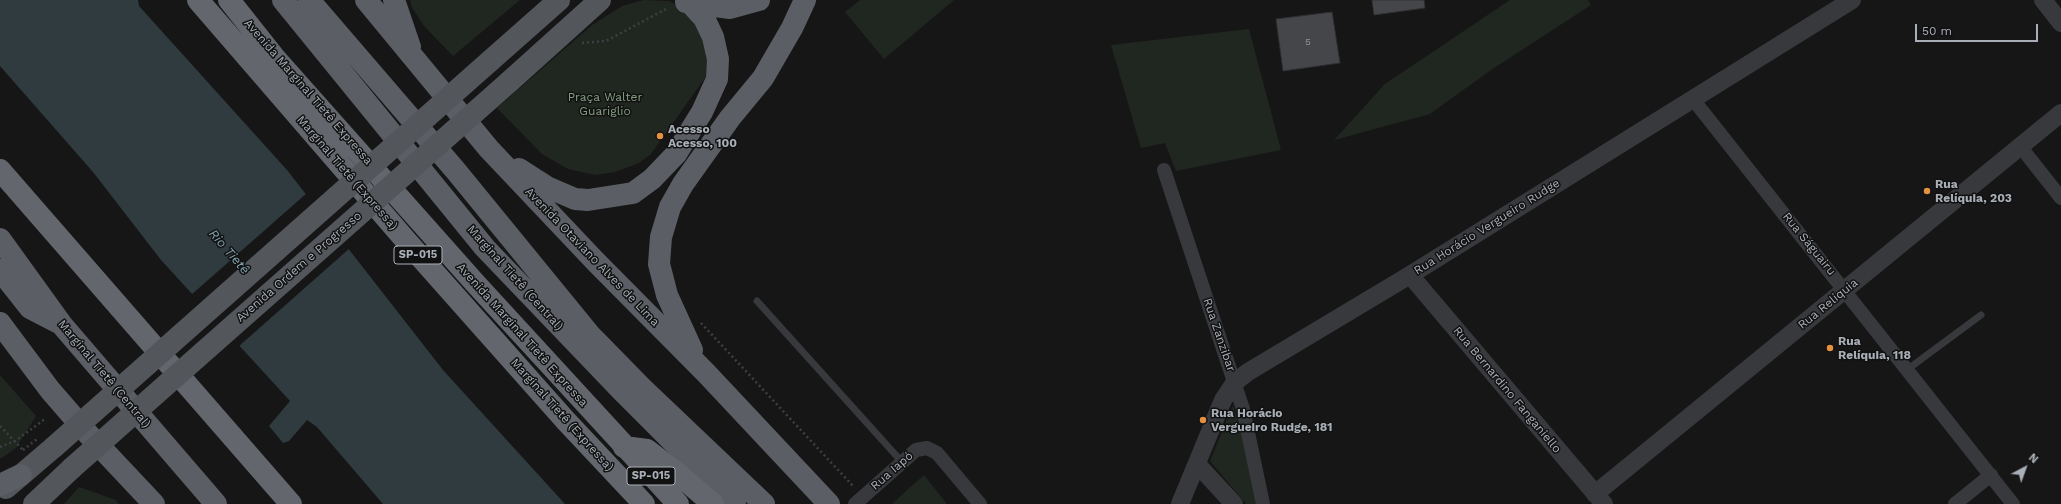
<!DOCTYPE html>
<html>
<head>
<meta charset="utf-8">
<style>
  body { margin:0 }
  #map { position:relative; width:2061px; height:504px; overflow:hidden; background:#161617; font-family:"Work Sans",sans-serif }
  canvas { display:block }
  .north { position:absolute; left:2005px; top:448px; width:40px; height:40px; -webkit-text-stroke:3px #111112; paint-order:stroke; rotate:41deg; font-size:11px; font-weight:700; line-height:16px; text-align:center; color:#a9afb6 }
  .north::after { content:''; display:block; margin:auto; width:14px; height:18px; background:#a9afb6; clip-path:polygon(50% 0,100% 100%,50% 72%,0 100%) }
  .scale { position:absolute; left:1915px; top:24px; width:123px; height:18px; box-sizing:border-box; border:2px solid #a9afb6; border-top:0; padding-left:5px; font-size:12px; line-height:14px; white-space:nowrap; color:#a9afb6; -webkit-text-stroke:3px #111112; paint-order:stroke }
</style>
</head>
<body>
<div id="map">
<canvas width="2061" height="504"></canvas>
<div class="north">N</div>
<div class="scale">50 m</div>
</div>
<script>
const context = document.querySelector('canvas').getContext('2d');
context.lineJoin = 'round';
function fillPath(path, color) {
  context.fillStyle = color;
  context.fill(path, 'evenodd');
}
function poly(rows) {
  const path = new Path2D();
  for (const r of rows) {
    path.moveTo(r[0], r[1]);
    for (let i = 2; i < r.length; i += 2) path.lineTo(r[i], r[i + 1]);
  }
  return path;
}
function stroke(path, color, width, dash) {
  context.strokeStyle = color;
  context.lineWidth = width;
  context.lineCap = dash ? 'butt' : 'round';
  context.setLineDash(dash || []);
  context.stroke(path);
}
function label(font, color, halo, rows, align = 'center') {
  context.font = font + ' "Work Sans",sans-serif';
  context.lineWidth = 3;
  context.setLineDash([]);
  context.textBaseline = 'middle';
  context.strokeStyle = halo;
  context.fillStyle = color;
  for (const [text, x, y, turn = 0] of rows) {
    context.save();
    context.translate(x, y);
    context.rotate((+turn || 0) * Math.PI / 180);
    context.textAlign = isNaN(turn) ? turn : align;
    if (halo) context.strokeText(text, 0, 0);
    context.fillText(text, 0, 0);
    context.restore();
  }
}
fillPath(poly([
  [410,0,520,0,453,56,425,27,412,8],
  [644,0,669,1,690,12,711,53,707,75,651,154,639,163,615,172,595,175,568,169,542,154,497,108,592,25,622,6],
  [860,0,954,0,884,59,845,12],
  [1510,0,1588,0,1591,5,1491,70,1430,114,1334,140,1385,84],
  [1249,29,1281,150,1176,171,1165,143,1141,148,1111,45],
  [0,375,36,416,16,448,0,459],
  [1233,405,1252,464,1258,504,1246,504,1210,461],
  [924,475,947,504,892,504,908,489],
  [79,487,116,500,119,504,64,504]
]), '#202720');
fillPath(poly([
  [0,0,138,0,139,6,287,170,443,370,565,504,383,504,317,427,307,420,289,441,283,443,269,426,290,401,161,260,93,172,0,66]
]), '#303b3f');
fillPath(poly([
  [307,193,350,248,238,347,191,295]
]), '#161617');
const building = poly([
  [1372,0,1424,0,1425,8,1374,15,1372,0],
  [1332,12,1340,63,1283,71,1276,19,1332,12]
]);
fillPath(building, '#45464a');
stroke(building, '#303033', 1);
stroke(poly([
  [582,43,606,41,668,8],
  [701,323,853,486],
  [0,426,23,450],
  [0,447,15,441,45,419]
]), '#3d4043', 2.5, [2, 3]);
stroke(poly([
  [757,301,902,462],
  [1908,369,1981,315]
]), '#37393c', 7);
stroke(poly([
  [1692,98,2013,504],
  [2020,146,2061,198],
  [1164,170,1243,409,1263,504],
  [855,504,916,450,927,448,937,453,980,504],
  [1955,504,1991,475]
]), '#37393c', 14);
stroke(poly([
  [2043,0,2061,23],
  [1410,275,1604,504],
  [1197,464,1234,504],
  [1595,494,2061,113],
  [1180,504,1223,400,1235,382,1248,372,1410,275,1852,0]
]), '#37393c', 18);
stroke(poly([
  [490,61,559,0],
  [509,82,600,0],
  [6,488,54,447],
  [34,504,72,468]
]), '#53565b', 22);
stroke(poly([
  [283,0,485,248,621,390,735,504],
  [309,0,456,171,590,335,642,388,764,504],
  [366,0,489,149,596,262,706,373,829,504],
  [394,0,410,47],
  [686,2,730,8,759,0],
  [519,169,547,187,575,199,588,200,633,193,652,179,676,154,702,112,717,79,718,59,713,37,704,18,692,5],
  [0,239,62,325,216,504],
  [0,270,30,308,57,322],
  [0,323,50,390,89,435,154,504],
  [692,350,667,295,659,264,661,237,670,207,683,184,730,118,763,78,792,28,805,0],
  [0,485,21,475]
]), '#5b5e64', 22);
stroke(poly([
  [198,0,408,243,566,421,644,504],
  [229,0,275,58,475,283,678,504],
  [0,170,291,504],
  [624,447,647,450,678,474,713,504]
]), '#63676d', 22);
stroke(poly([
  [23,450,37,439]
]), '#3d4043', 2.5, [2, 3]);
stroke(poly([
  [54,447,490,61],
  [72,468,509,82]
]), '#53565b', 22);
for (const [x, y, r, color] of [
  [660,136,4,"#e49242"],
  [1927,191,4,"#e49242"],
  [1830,348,4,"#e49242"],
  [1203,420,4,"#e49242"]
]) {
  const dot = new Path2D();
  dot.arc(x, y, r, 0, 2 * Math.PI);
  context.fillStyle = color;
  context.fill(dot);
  stroke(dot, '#111112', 1.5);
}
label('10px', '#90959b', null, [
  ["5",1308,42]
]);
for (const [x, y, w] of [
  [418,255,48],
  [651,476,48]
]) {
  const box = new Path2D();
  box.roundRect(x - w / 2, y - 9, w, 18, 3);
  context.fillStyle = '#111112';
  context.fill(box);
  stroke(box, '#a9afb6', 1);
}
label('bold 11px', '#a9afb6', null, [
  ["SP-015",418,255],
  ["SP-015",651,476]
]);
label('12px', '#a9afb6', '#111112', [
  ["Avenida Marginal Tietê Expressa",308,92,49],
  ["Marginal Tietê (Expressa)",347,173,49],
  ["Rua Horácio Vergueiro Rudge",1487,227,-32],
  ["Rua Ságuairu",1809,244,51],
  ["Avenida Otaviano Alves de Lima",592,257,46],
  ["Avenida Ordem e Progresso",299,267,-41],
  ["Marginal Tietê (Central)",515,278,48],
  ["Rua Relíquia",1828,304,-39],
  ["Avenida Marginal Tietê Expressa",522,335,48],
  ["Rua Zanzibar",1219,335,71],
  ["Marginal Tietê (Central)",104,374,50],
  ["Rua Bernardino Fanganiello",1507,390,50],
  ["Marginal Tietê (Expressa)",562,415,48],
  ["Rua Iapó",892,471,-41]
]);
label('12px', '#85a081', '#111112', [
  ["Praça Walter",605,97],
  ["Guariglio",605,111]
]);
label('bold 12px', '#a9afb6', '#111112', [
  ["Acesso",668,129],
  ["Acesso, 100",668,143],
  ["Rua",1935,184],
  ["Relíquia, 203",1935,198],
  ["Rua",1838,341],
  ["Relíquia, 118",1838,355],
  ["Rua Horácio",1211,413],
  ["Vergueiro Rudge, 181",1211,427]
], 'left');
label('italic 13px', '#82a1af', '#111112', [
  ["Rio Tietê",229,252,49]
]);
</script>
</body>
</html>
